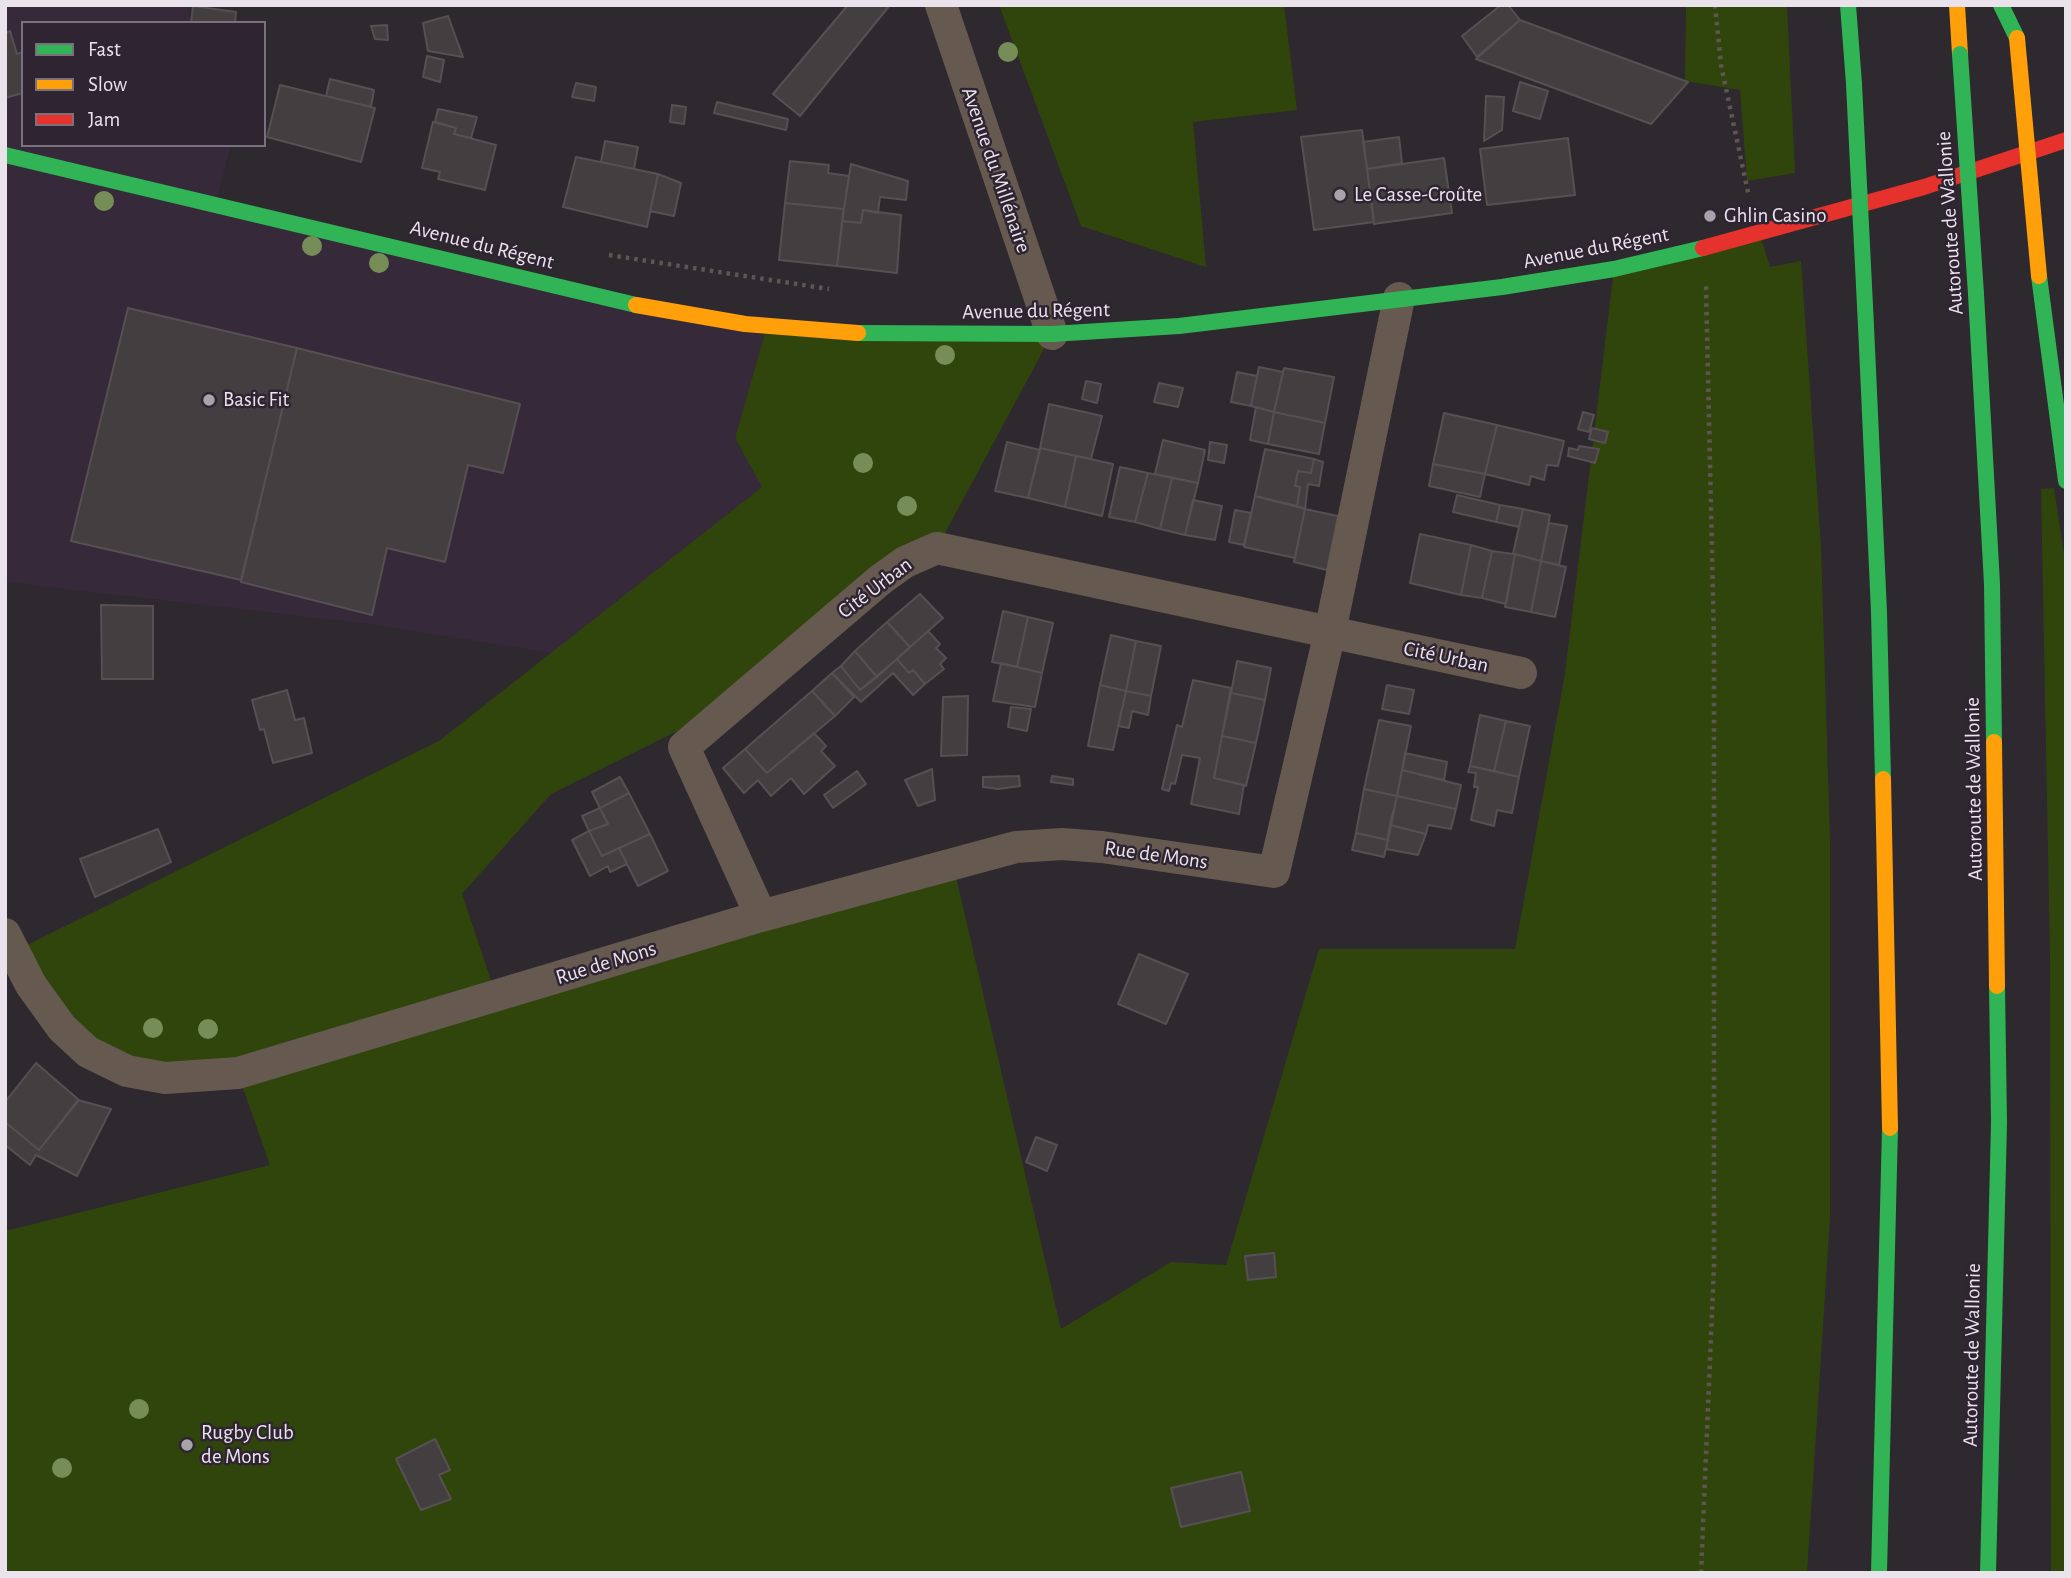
<!DOCTYPE html>
<html>
<head>
<meta charset="utf-8">
<style>
  body { margin:0 }
  #map { position:relative; width:2071px; height:1578px; overflow:hidden; background:#2e282f; font-family:"Alegreya Sans",sans-serif }
  canvas { display:block }
  .frame { position:absolute; inset:0; border:7px solid #eae3ec; pointer-events:none }
  .legend { position:absolute; left:21px; top:21px; width:245px; height:126px; box-sizing:border-box; background:#2f2532; border:2px solid #7a717c; margin:0; padding:9px 12px; list-style:none; font-size:21px; color:#eae3ec }
  .legend li { display:flex; align-items:center; gap:14px; height:35px }
  .legend b { width:35px; border:2px solid #7a717c }
</style>
</head>
<body>
<div id="map">
<canvas width="2071" height="1578"></canvas>
<div class="frame"></div>
<ul class="legend">
<li><b style="height:9px;background:#30b455"></b>Fast</li>
<li><b style="height:9px;background:#ff9f0a"></b>Slow</li>
<li><b style="height:9px;background:#e5322d"></b>Jam</li>
</ul>
</div>
<script>
const context = document.querySelector('canvas').getContext('2d');
context.lineJoin = 'round';
function fillPath(path, color) {
  context.fillStyle = color;
  context.fill(path, 'evenodd');
}
function poly(rows) {
  const path = new Path2D();
  for (const r of rows) {
    path.moveTo(r[0], r[1]);
    for (let i = 2; i < r.length; i += 2) path.lineTo(r[i], r[i + 1]);
  }
  return path;
}
function stroke(path, color, width, dash) {
  context.strokeStyle = color;
  context.lineWidth = width;
  context.lineCap = dash ? 'butt' : 'round';
  context.setLineDash(dash || []);
  context.stroke(path);
}
function label(font, color, halo, rows, align = 'center') {
  context.font = font + ' "Alegreya Sans",sans-serif';
  context.lineWidth = 5;
  context.setLineDash([]);
  context.textBaseline = 'middle';
  context.strokeStyle = halo;
  context.fillStyle = color;
  for (const [text, x, y, turn = 0] of rows) {
    context.save();
    context.translate(x, y);
    context.rotate((+turn || 0) * Math.PI / 180);
    context.textAlign = isNaN(turn) ? turn : align;
    if (halo) context.strokeText(text, 0, 0);
    context.fillText(text, 0, 0);
    context.restore();
  }
}
fillPath(poly([
  [5,5,187,5,191,23,23,23,23,145,231,145,216,203,767,326,735,438,762,487,551,653,371,624,5,582]
]), '#36293a');
fillPath(poly([
  [999,5,1284,5,1297,110,1193,122,1206,267,1081,226],
  [1686,5,1787,5,1795,173,1747,181,1740,90,1685,81],
  [1760,235,1770,267,1801,261,1821,546,1830,840,1830,1218,1807,1573,5,1573,5,1231,270,1165,238,1074,88,1052,13,952,439,741,762,487,735,438,767,326,1052,334,937,548,684,747,675,732,551,794,462,894,496,995,953,864,1061,1329,1171,1262,1226,1265,1319,949,1515,949,1565,673,1614,269],
  [2054,488,2066,568,2066,1573,2051,1573,2050,956,2041,489]
]), '#30450c');
const building = poly([
  [848,5,890,5,800,116,773,94,848,5],
  [1501,5,1508,5,1520,20,1477,57,1462,36,1501,5],
  [193,6,236,12,235,23,191,23,193,6],
  [448,16,463,57,428,51,423,23,448,16],
  [1520,20,1688,82,1651,124,1476,59,1520,20],
  [387,25,388,40,375,39,371,26,387,25],
  [10,31,17,54,23,52,23,93,5,98,5,33,10,31],
  [427,56,444,60,440,82,423,77,427,56],
  [330,79,374,90,371,107,326,96,330,79],
  [1520,82,1548,91,1540,119,1513,111,1520,82],
  [576,83,596,87,594,101,572,97,576,83],
  [280,85,375,108,361,162,267,137,280,85],
  [1486,96,1504,97,1502,130,1484,141,1486,96],
  [717,102,788,119,786,130,714,113,717,102],
  [672,105,686,107,684,124,670,122,672,105],
  [438,109,477,117,471,138,454,134,456,128,435,122,438,109],
  [433,122,456,128,454,134,496,145,485,190,438,179,440,172,422,168,433,122],
  [1362,130,1374,222,1314,230,1301,137,1362,130],
  [1399,137,1402,163,1367,169,1363,142,1399,137],
  [1568,138,1575,195,1487,205,1480,149,1568,138],
  [605,141,638,147,634,169,601,162,605,141],
  [576,157,658,174,647,227,563,207,576,157],
  [1444,158,1452,213,1374,224,1367,169,1444,158],
  [790,161,829,165,828,173,849,176,844,209,785,203,790,161],
  [851,164,908,181,906,200,880,197,878,213,863,210,861,223,842,221,851,164],
  [658,174,681,183,674,216,650,211,658,174],
  [785,203,844,209,837,266,779,260,785,203],
  [863,210,901,215,897,273,837,266,842,221,861,223,863,210],
  [128,308,297,348,241,580,71,541,128,308],
  [297,348,520,404,503,473,468,465,445,562,387,548,372,615,241,582,297,348],
  [1259,367,1283,372,1274,412,1251,406,1259,367],
  [1284,368,1334,377,1325,423,1274,412,1284,368],
  [1237,372,1257,376,1251,406,1231,402,1237,372],
  [1086,381,1101,384,1097,403,1082,399,1086,381],
  [1159,383,1183,388,1178,407,1154,402,1159,383],
  [1049,404,1102,416,1091,459,1040,448,1049,404],
  [1256,407,1274,412,1268,444,1250,440,1256,407],
  [1274,412,1325,423,1319,454,1268,444,1274,412],
  [1583,412,1594,415,1589,432,1578,429,1583,412],
  [1444,413,1497,425,1485,474,1433,464,1444,413],
  [1497,425,1564,441,1558,466,1547,465,1544,480,1531,476,1529,485,1485,474,1497,425],
  [1592,428,1608,432,1605,443,1589,439,1592,428],
  [1163,440,1205,450,1198,483,1155,474,1163,440],
  [1007,442,1040,450,1028,498,995,491,1007,442],
  [1210,442,1227,445,1224,463,1208,460,1210,442],
  [1579,446,1599,449,1595,463,1568,456,1569,448,1578,450,1579,446],
  [1040,448,1076,456,1065,507,1028,498,1040,448],
  [1265,449,1314,459,1311,473,1298,471,1295,486,1300,487,1297,506,1255,496,1265,449],
  [1076,456,1113,464,1102,516,1065,507,1076,456],
  [1314,459,1323,462,1319,486,1308,484,1305,509,1297,506,1300,487,1295,486,1298,471,1311,473,1314,459],
  [1433,464,1485,474,1480,497,1429,486,1433,464],
  [1120,467,1148,473,1135,522,1109,517,1120,467],
  [1148,473,1172,478,1160,529,1135,522,1148,473],
  [1172,478,1198,483,1185,535,1160,529,1172,478],
  [1457,495,1500,505,1496,522,1453,512,1457,495],
  [1255,496,1305,509,1295,558,1244,547,1255,496],
  [1193,500,1222,506,1215,540,1185,535,1193,500],
  [1500,505,1523,509,1519,527,1496,522,1500,505],
  [1305,509,1338,516,1327,570,1294,562,1305,509],
  [1523,509,1550,515,1541,561,1515,554,1506,604,1482,598,1492,551,1513,554,1523,509],
  [1235,510,1251,513,1244,545,1229,542,1235,510],
  [1549,523,1567,526,1559,565,1541,561,1549,523],
  [1420,534,1471,545,1461,595,1410,583,1420,534],
  [1471,545,1492,551,1482,598,1461,595,1471,545],
  [1515,554,1541,561,1531,612,1505,607,1515,554],
  [1541,561,1566,567,1555,617,1531,612,1541,561],
  [920,594,943,618,910,647,887,622,920,594],
  [101,605,153,606,153,679,102,679,101,605],
  [1003,611,1028,617,1017,667,992,662,1003,611],
  [1028,617,1053,623,1042,673,1017,667,1028,617],
  [887,622,910,647,877,677,855,651,887,622],
  [928,631,940,644,936,648,946,658,940,664,944,669,925,684,913,670,909,673,897,659,928,631],
  [1111,635,1136,641,1126,691,1100,685,1111,635],
  [1136,641,1161,646,1151,696,1126,691,1136,641],
  [855,651,877,677,860,690,841,666,855,651],
  [897,659,909,673,913,670,925,684,913,695,893,673,861,702,832,673,841,666,860,690,897,659],
  [1237,661,1271,668,1265,700,1231,693,1237,661],
  [1001,663,1042,673,1035,707,993,701,1001,663],
  [832,673,854,697,835,716,812,691,832,673],
  [1193,680,1231,688,1214,778,1244,785,1239,814,1191,804,1200,758,1182,755,1175,784,1171,783,1169,791,1162,789,1177,725,1182,727,1193,680],
  [1100,685,1126,691,1113,750,1088,746,1100,685],
  [1387,685,1414,690,1409,714,1382,709,1387,685],
  [287,690,295,720,304,718,312,753,273,763,264,729,260,730,252,700,287,690],
  [812,691,835,716,767,773,745,749,812,691],
  [1126,691,1151,696,1148,715,1132,711,1129,728,1118,726,1126,691],
  [1231,693,1265,700,1256,743,1222,736,1231,693],
  [968,696,967,755,941,756,943,697,968,696],
  [1011,707,1031,709,1027,731,1008,727,1011,707],
  [1480,715,1506,721,1494,771,1470,766,1480,715],
  [1379,720,1411,726,1397,796,1364,789,1379,720],
  [1506,721,1530,726,1519,777,1494,771,1506,721],
  [814,733,826,746,821,751,835,766,804,794,791,778,771,796,758,780,744,793,723,768,745,749,767,773,814,733],
  [1222,736,1256,743,1246,786,1214,778,1222,736],
  [1405,753,1447,762,1444,780,1402,770,1405,753],
  [1470,766,1519,777,1512,813,1497,810,1494,826,1471,820,1478,787,1474,787,1476,773,1468,772,1470,766],
  [932,769,935,800,918,806,905,780,932,769],
  [1402,770,1461,785,1456,809,1397,796,1402,770],
  [857,771,866,784,833,808,824,795,857,771],
  [1019,776,1020,786,998,789,983,787,983,777,1019,776],
  [1052,776,1073,779,1073,785,1051,782,1052,776],
  [620,777,629,793,600,808,592,792,620,777],
  [1364,789,1397,796,1388,840,1356,833,1364,789],
  [629,793,650,834,602,856,589,831,608,824,600,808,629,793],
  [1397,796,1456,809,1451,829,1428,825,1426,834,1390,825,1397,796],
  [600,808,608,824,589,831,582,816,600,808],
  [1390,825,1426,834,1418,855,1386,849,1390,825],
  [158,829,171,862,95,897,80,859,158,829],
  [589,831,602,856,619,848,627,864,610,872,608,866,590,876,572,840,589,831],
  [1356,833,1388,840,1384,857,1352,850,1356,833],
  [650,834,668,871,638,886,619,848,650,834],
  [1139,954,1188,974,1166,1024,1118,1004,1139,954],
  [36,1063,79,1100,39,1150,5,1122,5,1102,36,1063],
  [78,1100,111,1109,77,1176,36,1155,30,1165,5,1145,5,1122,39,1150,78,1100],
  [1036,1137,1057,1145,1047,1171,1026,1162,1036,1137],
  [1274,1253,1276,1277,1248,1280,1245,1256,1274,1253],
  [435,1439,450,1470,439,1475,451,1499,421,1510,396,1459,435,1439],
  [1241,1472,1250,1511,1181,1527,1171,1488,1241,1472]
]);
fillPath(building, '#433e3f');
stroke(building, '#565052', 2);
stroke(poly([
  [1715,5,1721,65,1749,197],
  [609,255,829,289],
  [1701,1573,1714,1266,1714,640,1706,286]
]), '#5f5651', 4.5, [3.5, 5]);
stroke(poly([
  [941,5,1052,334],
  [761,916,684,747,880,580,905,562,937,548,1521,673],
  [5,934,31,985,62,1028,88,1052,127,1071,165,1078,238,1073,761,916,1016,847,1062,844,1102,847,1274,872,1330,632,1399,298]
]), '#665950', 32);
stroke(poly([
  [1848,5,1854,84],
  [2001,5,2017,38],
  [5,155,636,305],
  [2039,276,2066,481],
  [1976,294,1992,584,1994,742],
  [1866,326,1879,612,1883,779],
  [858,333,1052,334,1179,326,1502,287,1614,269,1703,248],
  [1879,1573,1890,1128],
  [1988,1573,1999,1123,1997,986]
]), '#30b455', 16);
stroke(poly([
  [1957,5,1960,54],
  [636,305,745,324,858,333],
  [1994,742,1997,986],
  [1883,779,1890,1128]
]), '#ff9f0a', 16);
stroke(poly([
  [1703,248,1924,187,2066,140]
]), '#e5322d', 16);
stroke(poly([
  [1960,54,1976,294],
  [1854,84,1866,326]
]), '#30b455', 16);
stroke(poly([
  [2017,38,2039,276]
]), '#ff9f0a', 16);
context.fillStyle = '#768d57';
for (const [x, y] of [
  [1008,52],
  [104,201],
  [312,246],
  [379,263],
  [945,355],
  [863,463],
  [907,506],
  [153,1028],
  [208,1029],
  [139,1409],
  [62,1468]
]) {
  context.beginPath();
  context.arc(x, y, 10, 0, 2 * Math.PI);
  context.fill();
}
for (const [x, y, r, color] of [
  [1340,195,7,"#a8a2aa"],
  [1710,216,7,"#a8a2aa"],
  [209,400,7,"#a8a2aa"],
  [187,1445,7,"#a8a2aa"]
]) {
  const dot = new Path2D();
  dot.arc(x, y, r, 0, 2 * Math.PI);
  context.fillStyle = color;
  context.fill(dot);
  stroke(dot, '#2f2532', 2.5);
}
label('21px', '#eae3ec', '#2f2532', [
  ["Avenue du Millénaire",996,170,71],
  ["Autoroute de Wallonie",1950,223,-94],
  ["Avenue du Régent",482,245,14],
  ["Avenue du Régent",1596,248,-11],
  ["Avenue du Régent",1036,311,-1],
  ["Cité Urban",875,588,-37],
  ["Cité Urban",1446,657,12],
  ["Autoroute de Wallonie",1974,789,-91],
  ["Rue de Mons",1156,855,8],
  ["Rue de Mons",606,963,-17],
  ["Autoroute de Wallonie",1972,1355,-89]
]);
label('21px', '#eae3ec', '#2f2532', [
  ["Le Casse-Croûte",1354,195],
  ["Ghlin Casino",1724,216],
  ["Basic Fit",223,400],
  ["Rugby Club",201,1433],
  ["de Mons",201,1457]
], 'left');
</script>
</body>
</html>
